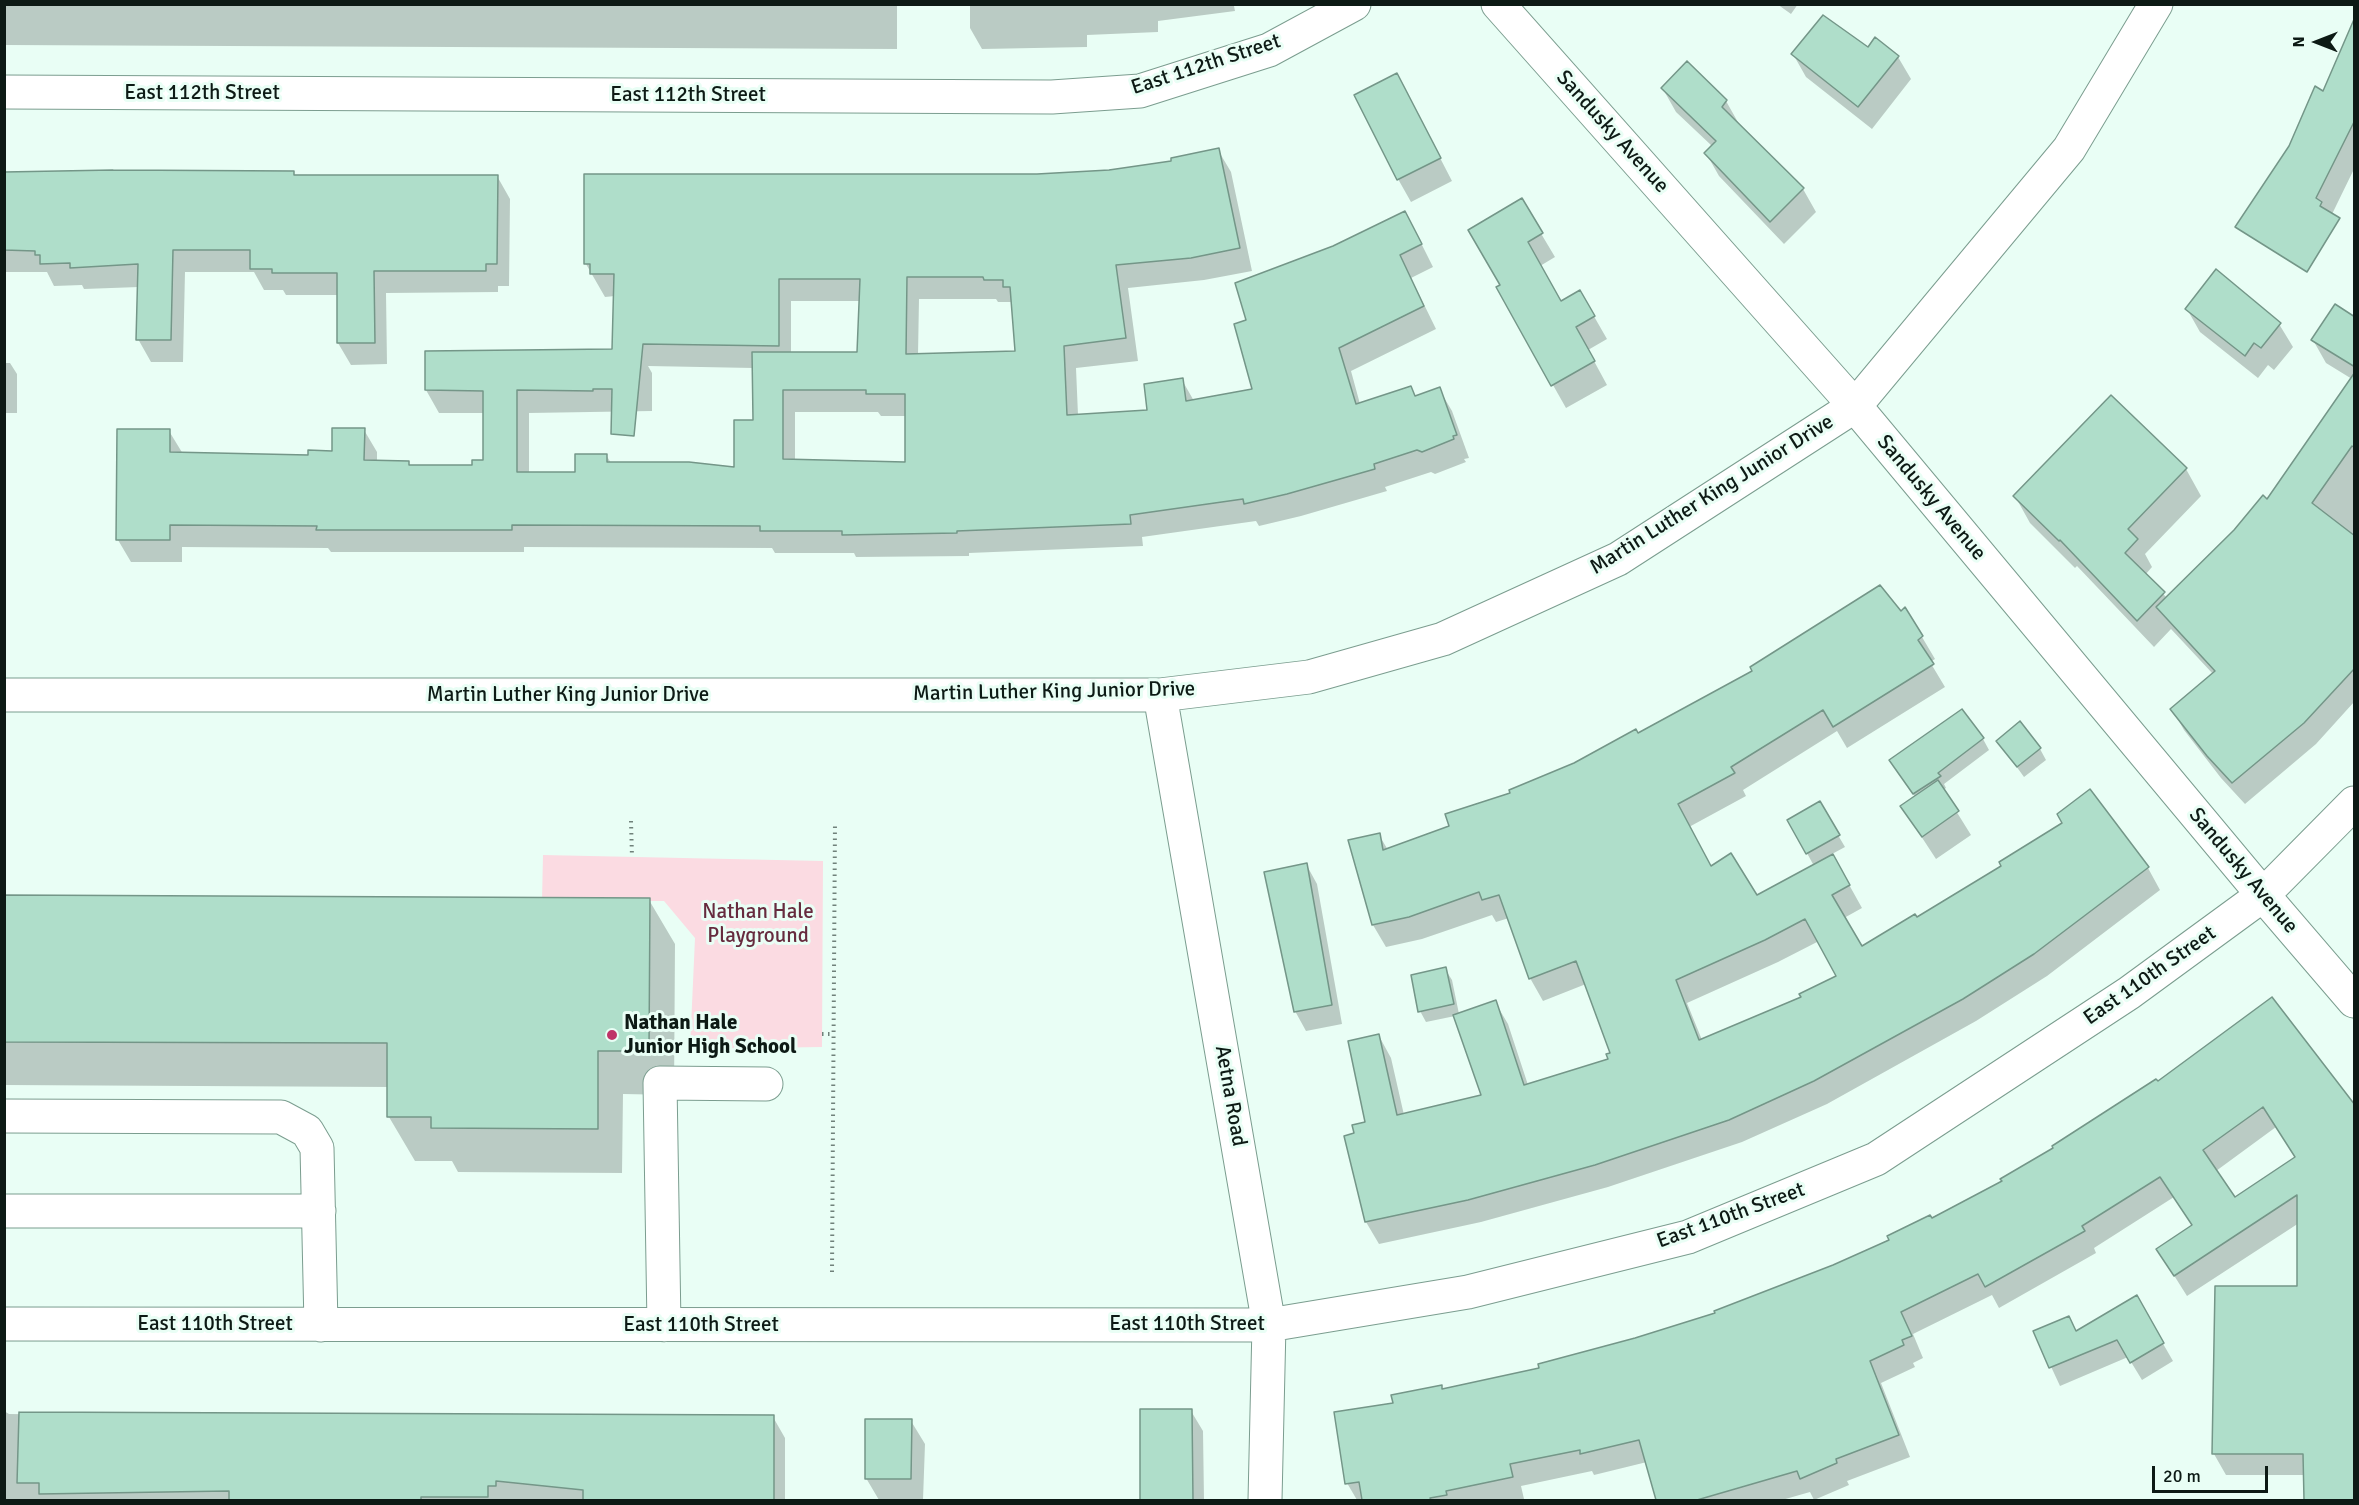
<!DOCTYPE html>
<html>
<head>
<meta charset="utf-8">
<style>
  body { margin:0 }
  #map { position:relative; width:2359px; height:1505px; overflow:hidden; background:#e9fef5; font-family:Signika,sans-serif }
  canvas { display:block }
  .frame { position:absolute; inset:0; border:6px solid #0d1a15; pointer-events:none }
  .north { position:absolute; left:2287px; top:12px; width:60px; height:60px; -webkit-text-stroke:4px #e9fef5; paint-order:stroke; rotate:270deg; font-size:16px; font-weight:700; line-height:24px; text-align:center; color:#0d1a15 }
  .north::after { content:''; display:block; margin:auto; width:21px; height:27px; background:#0d1a15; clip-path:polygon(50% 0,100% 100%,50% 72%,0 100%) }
  .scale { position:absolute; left:2152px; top:1466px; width:116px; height:27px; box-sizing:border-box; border:3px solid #0d1a15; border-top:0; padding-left:8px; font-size:18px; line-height:21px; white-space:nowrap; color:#0d1a15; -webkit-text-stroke:4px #e9fef5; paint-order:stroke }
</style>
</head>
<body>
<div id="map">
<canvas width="2359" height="1505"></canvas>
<div class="frame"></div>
<div class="north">N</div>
<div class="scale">20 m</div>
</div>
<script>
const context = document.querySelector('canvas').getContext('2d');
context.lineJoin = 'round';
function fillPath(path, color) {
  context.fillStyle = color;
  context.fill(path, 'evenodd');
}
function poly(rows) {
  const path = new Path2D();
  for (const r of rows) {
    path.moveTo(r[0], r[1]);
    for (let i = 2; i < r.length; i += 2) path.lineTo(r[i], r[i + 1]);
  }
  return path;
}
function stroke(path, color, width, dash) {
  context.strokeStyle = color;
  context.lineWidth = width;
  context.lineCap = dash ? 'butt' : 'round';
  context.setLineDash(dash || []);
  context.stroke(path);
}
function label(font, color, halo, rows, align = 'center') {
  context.font = font + ' Signika,sans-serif';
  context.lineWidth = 6;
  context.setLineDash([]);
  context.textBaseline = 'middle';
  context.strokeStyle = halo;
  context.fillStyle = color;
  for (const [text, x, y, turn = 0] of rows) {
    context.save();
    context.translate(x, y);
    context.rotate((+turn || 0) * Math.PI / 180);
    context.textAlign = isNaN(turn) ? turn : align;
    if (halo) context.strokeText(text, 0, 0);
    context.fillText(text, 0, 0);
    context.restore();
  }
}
fillPath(poly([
  [543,855,823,861,822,1047,690,1049,695,938,664,901,542,901]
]), '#fbdbe2');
fillPath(poly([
  [4,4,897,4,897,49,4,45],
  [970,4,1238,4,1234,6,1235,11,1158,21,1158,32,1087,35,1087,47,982,49,970,28],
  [1777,4,1798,4,1791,14],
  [1868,49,1898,57,1911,79,1872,129,1806,77,1793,54],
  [1687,63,1726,101,1739,124,1803,189,1816,212,1784,244,1719,176,1706,153,1712,146,1676,112,1663,89],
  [1397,75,1452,181,1411,202,1398,179],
  [2354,89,2354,169,2317,245,2272,220,2324,93],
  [1218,150,1231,172,1252,271,1204,280,1128,288,1138,361,1076,368,1078,415,1149,411,1182,380,1194,401,1253,390,1247,321,1417,235,1433,267,1411,278,1436,329,1351,371,1360,404,1410,387,1416,398,1439,389,1452,411,1469,458,1464,459,1466,462,1435,474,1431,472,1385,487,1387,491,1301,516,1259,526,1256,521,1142,537,1143,546,969,553,969,556,856,557,854,553,775,553,772,548,524,547,524,552,331,552,328,548,182,547,182,562,131,562,118,540,169,431,183,454,309,456,333,452,364,430,377,452,377,462,408,462,410,467,473,467,485,461,485,413,439,413,426,390,618,351,615,296,605,297,586,264,1037,176,1109,172,1173,162],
  [919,299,996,299,998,302,1013,302,1017,352,918,355],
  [791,301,860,301,858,353,791,353],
  [648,366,753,368,754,421,735,469,611,463,606,455,577,473,529,473,529,413,652,411,652,373],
  [795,412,878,412,881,416,907,416,907,463,795,460],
  [4,173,497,176,510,199,509,286,498,286,498,292,386,293,387,364,351,365,338,343,338,295,286,295,283,290,264,290,254,272,185,272,183,362,151,362,138,339,139,287,84,289,82,285,54,286,47,272,4,272],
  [1521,200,1555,257,1540,266,1561,303,1580,292,1607,339,1588,350,1607,385,1566,408,1498,288,1502,285],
  [2187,309,2279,324,2293,347,2274,370,2268,365,2258,378,2200,332],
  [2354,319,2354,702,2316,744,2245,804,2221,778,2184,730,2172,709,2213,674,2171,629,2154,647,2077,566,2075,568,2030,523,2015,496,2186,469,2201,496,2145,554,2152,567,2145,575,2167,598,2268,501,2352,379,2326,363,2313,340],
  [4,363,10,363,17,374,17,413,4,413],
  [1922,637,1935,659,1930,662,1945,687,1847,748,1837,731,1743,790,1746,796,1689,827,1711,868,1757,897,1814,866,1789,820,1819,803,1845,847,1832,854,1862,908,1844,918,1862,948,1917,919,2003,866,2064,823,2089,791,2148,868,2160,890,2047,976,1976,1021,1827,1104,1742,1142,1608,1187,1481,1222,1379,1244,1366,1222,1355,1134,1367,1124,1379,1036,1391,1058,1404,1115,1483,1096,1455,1016,1426,1022,1420,1011,1445,969,1452,980,1459,1014,1495,1002,1508,1024,1528,1085,1610,1060,1612,1054,1586,984,1543,1001,1530,978,1509,918,1496,922,1492,915,1422,939,1386,947,1373,925,1350,841,1379,835,1388,850,1451,827,1512,794,1638,735],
  [1819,941,1838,976,1803,998,1702,1040,1687,1003,1778,962],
  [1983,739,1989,750,1944,784,1946,788,1943,790,1971,835,1936,859,1902,807,1916,798,1897,771],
  [1998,741,2040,749,2046,760,2024,777],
  [1306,864,1317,884,1342,1024,1306,1031,1295,1011],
  [4,897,649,900,675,944,674,1095,623,1094,622,1173,458,1172,452,1161,415,1161,389,1117,389,1087,4,1085],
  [2156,1081,2354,1112,2354,1500,2305,1500,2305,1475,2226,1475,2214,1454,2299,1288,2299,1223,2187,1296,2158,1250,2193,1226,2174,1197,2094,1248,2096,1253,1999,1308,1992,1295,1913,1334,1923,1358,1913,1363,1915,1367,1881,1383,1910,1457,1847,1481,1849,1485,1814,1500,1810,1492,1782,1500,1657,1500,1647,1462,1594,1475,1592,1471,1521,1486,1524,1499,1516,1500,1357,1500,1347,1483,1395,1404,1443,1390,1540,1369,1636,1340,1717,1314,1834,1267,2004,1181],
  [2276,1127,2296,1158,2234,1199,2216,1171],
  [2136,1297,2173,1361,2142,1380,2128,1357,2060,1386,2035,1332,2069,1318,2077,1332],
  [4,1411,9,1414,233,1417,773,1417,785,1438,785,1500,4,1500],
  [1141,1411,1191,1411,1203,1431,1204,1500,1142,1500],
  [911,1421,925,1444,923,1500,879,1500,866,1478]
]), '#0003');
const building = poly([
  [1823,15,1868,47,1875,37,1899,56,1858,107,1791,54,1823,15],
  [2355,17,2355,120,2316,198,2322,202,2320,206,2340,218,2307,272,2235,227,2289,146,2315,86,2323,91,2355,17],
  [1687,61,1727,100,1722,107,1804,188,1770,222,1704,153,1716,141,1661,88,1687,61],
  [1397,73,1441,158,1397,180,1354,95,1397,73],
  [1219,148,1240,248,1191,258,1116,265,1126,338,1064,346,1067,415,1147,410,1144,384,1183,378,1186,401,1252,389,1234,324,1246,320,1235,283,1333,246,1405,211,1422,244,1400,255,1424,306,1339,348,1356,404,1411,386,1415,396,1440,387,1457,435,1453,436,1454,439,1422,452,1417,450,1374,464,1375,469,1287,494,1244,504,1243,499,1130,515,1131,524,957,531,957,533,842,535,842,531,760,531,760,526,512,525,512,530,316,530,317,526,170,525,170,540,116,540,117,429,170,429,170,452,308,455,308,450,332,451,332,428,365,428,364,460,409,461,409,465,472,465,472,460,483,460,483,391,425,390,425,351,612,349,614,274,590,274,590,264,584,264,584,174,1037,174,1109,170,1171,161,1171,158,1219,148],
  [907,277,983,277,984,280,1003,280,1003,287,1010,287,1015,351,906,354,907,277],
  [779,279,860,279,857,352,752,352,753,420,734,420,734,467,689,462,607,462,607,454,575,454,575,472,517,472,517,390,593,391,593,389,612,389,611,434,634,436,643,344,779,346,779,279],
  [783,390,866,390,866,394,905,394,905,462,783,459,783,390],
  [113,170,294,171,294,175,498,175,497,264,486,264,486,271,374,271,375,343,337,343,337,273,272,273,272,269,250,269,250,250,173,250,171,340,136,340,138,264,70,268,70,263,40,264,40,255,35,255,35,251,4,250,4,172,113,170],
  [1522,198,1543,233,1528,242,1561,301,1580,290,1595,316,1576,327,1595,361,1551,386,1496,287,1500,285,1468,230,1522,198],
  [2216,269,2281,323,2261,348,2254,343,2245,356,2185,309,2216,269],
  [2335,304,2355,317,2355,367,2311,340,2335,304],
  [2355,372,2355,448,2352,446,2312,503,2355,536,2355,668,2304,723,2232,783,2207,756,2170,709,2215,671,2156,607,2234,530,2263,495,2267,499,2355,372],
  [2111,395,2187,468,2128,529,2138,539,2125,553,2165,592,2137,621,2060,540,2059,541,2013,496,2111,395],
  [1880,585,1901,611,1905,607,1923,636,1918,640,1934,664,1833,727,1823,710,1731,767,1735,773,1678,804,1711,866,1731,853,1757,895,1833,854,1850,885,1832,895,1862,946,1915,914,1917,917,2001,866,1999,862,2062,823,2057,814,2090,789,2149,867,2034,954,1963,999,1814,1081,1729,1120,1595,1165,1468,1200,1365,1222,1344,1136,1354,1133,1352,1125,1365,1122,1348,1041,1379,1034,1397,1115,1481,1095,1453,1015,1496,1000,1524,1085,1608,1059,1606,1054,1610,1053,1576,961,1529,979,1499,895,1482,900,1479,892,1409,917,1372,925,1348,840,1380,833,1383,850,1449,826,1445,814,1510,793,1509,790,1574,763,1636,729,1638,733,1752,671,1750,667,1880,585],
  [1805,919,1836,976,1799,994,1801,997,1699,1040,1676,980,1765,940,1805,919],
  [1962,709,1984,738,1938,773,1941,776,1913,794,1889,760,1962,709],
  [2020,721,2041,748,2017,767,1996,741,2020,721],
  [1938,780,1959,811,1922,837,1900,806,1938,780],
  [1820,801,1840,835,1806,854,1787,820,1820,801],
  [1307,863,1332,1005,1294,1012,1264,872,1307,863],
  [4,895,650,898,649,1051,598,1051,598,1129,431,1128,431,1117,387,1117,387,1043,4,1042,4,895],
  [1446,967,1454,1004,1418,1012,1411,975,1446,967],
  [2272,997,2355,1105,2355,1500,2304,1500,2303,1454,2212,1454,2215,1286,2297,1286,2297,1195,2174,1276,2156,1249,2192,1225,2160,1177,2082,1226,2085,1231,1985,1287,1978,1274,1901,1312,1912,1336,1902,1340,1904,1345,1870,1361,1899,1435,1836,1459,1837,1463,1800,1479,1797,1471,1697,1500,1656,1500,1639,1440,1580,1454,1580,1450,1510,1464,1513,1477,1446,1491,1447,1495,1430,1498,1431,1500,1362,1500,1359,1482,1345,1484,1334,1412,1393,1403,1391,1395,1442,1385,1442,1389,1539,1368,1538,1364,1635,1338,1715,1313,1714,1311,1833,1265,1889,1240,1887,1236,1930,1215,1932,1218,2002,1181,2000,1179,2053,1148,2052,1146,2156,1079,2158,1081,2272,997],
  [2263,1107,2295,1157,2235,1197,2203,1150,2263,1107],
  [2137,1295,2164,1343,2130,1363,2117,1340,2049,1368,2033,1331,2069,1316,2076,1331,2137,1295],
  [1140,1409,1192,1409,1193,1500,1140,1500,1140,1409],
  [19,1412,774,1415,774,1500,583,1500,583,1490,496,1481,496,1486,488,1486,488,1497,421,1497,421,1500,229,1500,229,1491,39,1494,39,1483,17,1483,19,1412],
  [865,1419,912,1419,911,1479,865,1479,865,1419]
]);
fillPath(building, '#afdeca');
stroke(building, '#749688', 1.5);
const minor = poly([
  [1498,4,1855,406,2263,895,2354,1001],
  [4,92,1052,97,1140,91,1269,50,1354,4],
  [4,695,1160,695,1309,677,1443,639,1618,559,1855,406,2069,149,2156,4],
  [1160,695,1269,1325,1265,1500],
  [4,1116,281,1117,307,1131,317,1148,321,1325],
  [4,1211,319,1211],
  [4,1324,1269,1325,1468,1292,1688,1237,1876,1159,2129,993,2263,895,2354,803],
  [664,1325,660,1083,766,1084]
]);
stroke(minor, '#7b9d8f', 35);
stroke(poly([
  [631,821,632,857],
  [822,1034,834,1034],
  [832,1272,835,822]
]), '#70817a', 4, [1.5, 4.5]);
stroke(minor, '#fff', 33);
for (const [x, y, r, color] of [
  [612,1035,6,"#bf3368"]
]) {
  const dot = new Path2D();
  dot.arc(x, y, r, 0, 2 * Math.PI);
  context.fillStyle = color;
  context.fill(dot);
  stroke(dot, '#e9fef5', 2);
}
label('21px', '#0d1a15', '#e9fef5', [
  ["East 112th Street",1206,65,-18],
  ["East 112th Street",202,93],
  ["East 112th Street",688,95],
  ["Sandusky Avenue",1612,132,48],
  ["Martin Luther King Junior Drive",1712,495,-32],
  ["Sandusky Avenue",1931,498,50],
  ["Martin Luther King Junior Drive",1054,692,-1],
  ["Martin Luther King Junior Drive",568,695],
  ["Sandusky Avenue",2243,871,50],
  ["East 110th Street",2150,976,-35],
  ["Aetna Road",1230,1096,80],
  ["East 110th Street",1731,1216,-20],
  ["East 110th Street",215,1324],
  ["East 110th Street",1187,1324],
  ["East 110th Street",701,1325]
]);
label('21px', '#662b3e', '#e9fef5', [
  ["Nathan Hale",758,912],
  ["Playground",758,936]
]);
label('bold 21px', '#0d1a15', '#e9fef5', [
  ["Nathan Hale",624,1023],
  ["Junior High School",624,1047]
], 'left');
</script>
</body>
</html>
